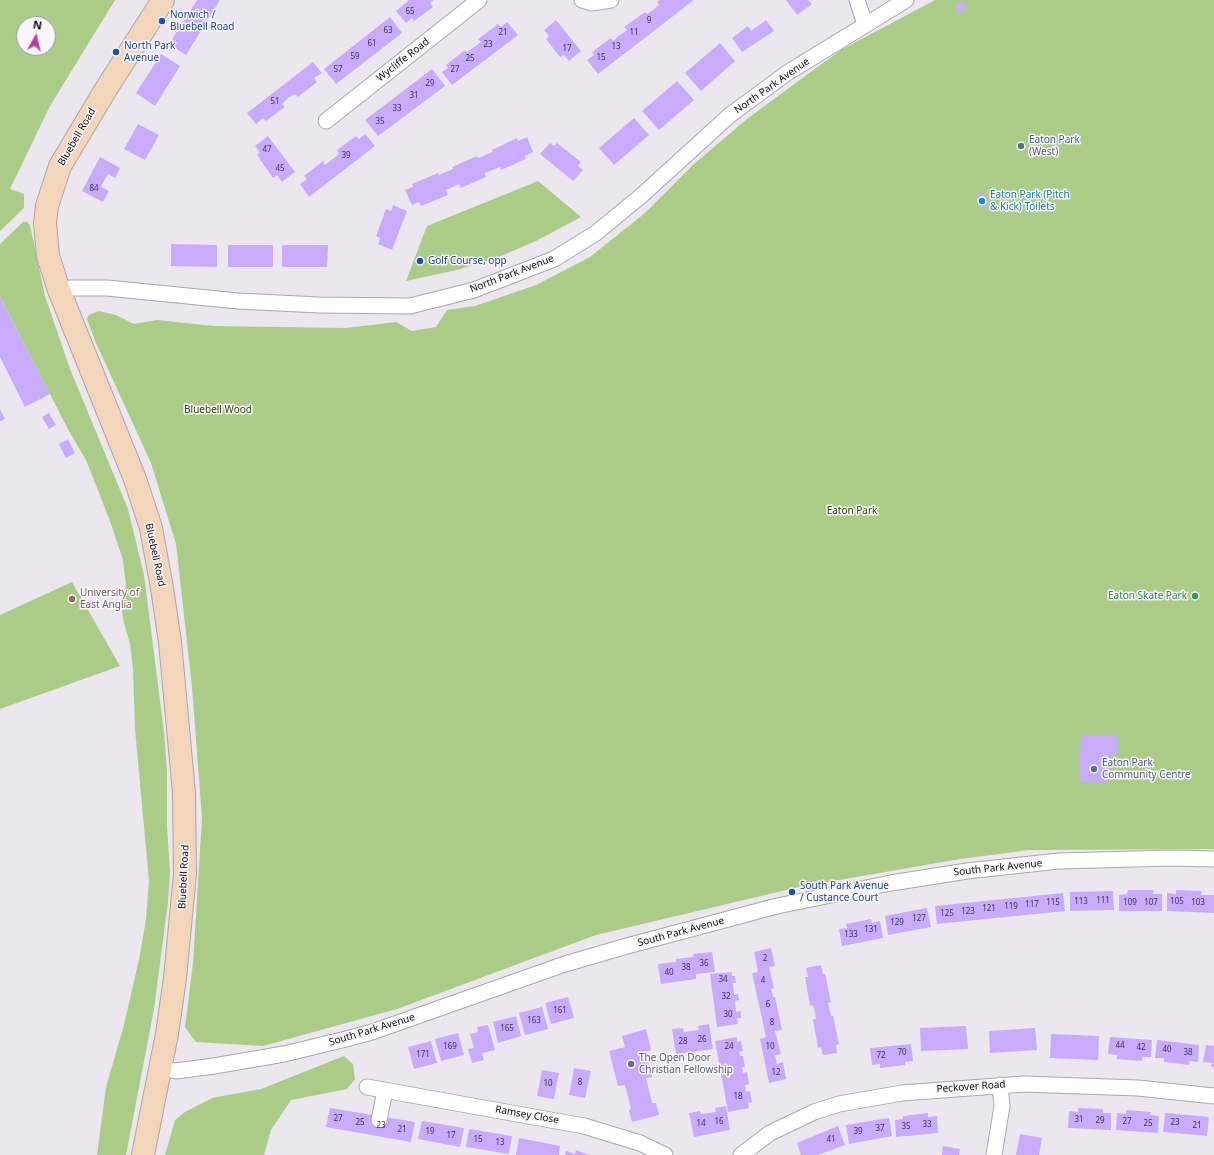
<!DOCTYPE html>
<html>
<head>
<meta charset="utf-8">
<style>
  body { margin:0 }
  #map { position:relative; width:1214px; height:1155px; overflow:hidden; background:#ece7ef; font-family:"Noto Sans",sans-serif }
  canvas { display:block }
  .north { position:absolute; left:16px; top:16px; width:40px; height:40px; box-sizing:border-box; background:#f9f5fd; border:1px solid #9b989e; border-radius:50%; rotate:8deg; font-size:11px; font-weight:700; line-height:16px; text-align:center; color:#0e0d10 }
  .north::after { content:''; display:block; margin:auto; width:14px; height:18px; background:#b84299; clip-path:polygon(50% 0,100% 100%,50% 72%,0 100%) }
</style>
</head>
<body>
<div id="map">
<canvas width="1214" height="1155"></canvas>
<div class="north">N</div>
</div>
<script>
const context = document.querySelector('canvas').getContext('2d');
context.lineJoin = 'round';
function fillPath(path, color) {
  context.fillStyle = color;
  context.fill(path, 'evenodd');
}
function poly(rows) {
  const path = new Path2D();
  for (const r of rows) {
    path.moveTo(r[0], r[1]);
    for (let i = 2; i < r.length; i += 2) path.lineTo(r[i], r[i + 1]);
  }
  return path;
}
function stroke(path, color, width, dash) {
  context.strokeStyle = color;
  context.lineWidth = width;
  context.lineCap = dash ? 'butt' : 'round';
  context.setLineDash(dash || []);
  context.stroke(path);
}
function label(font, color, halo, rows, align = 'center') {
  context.font = font + ' "Noto Sans",sans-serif';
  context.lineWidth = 3;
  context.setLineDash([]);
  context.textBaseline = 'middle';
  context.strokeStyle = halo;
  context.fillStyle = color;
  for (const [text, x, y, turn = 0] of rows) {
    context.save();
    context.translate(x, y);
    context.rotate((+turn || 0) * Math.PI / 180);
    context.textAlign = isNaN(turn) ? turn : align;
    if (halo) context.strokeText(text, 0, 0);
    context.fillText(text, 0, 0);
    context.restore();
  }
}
fillPath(poly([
  [0,0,115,0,50,106,10,189,24,194,24,208,0,231],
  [24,24,48,24,48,48,24,48],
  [935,0,1214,0,1214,849,1029,850,960,859,799,887,596,935,397,1009,263,1046,196,1042,185,1027,193,963,202,818,192,687,176,544,151,463,96,343,87,319,89,315,99,311,116,315,134,324,157,320,214,326,346,328,396,322,412,331,436,327,447,310,475,306,536,285,590,257,645,213,694,164,747,119,797,82,841,50],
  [538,181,581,217,538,240,499,257,457,270,406,281,427,226],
  [23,222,27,222,30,225,45,296,70,369,128,509,144,575,164,732,167,771,167,826,170,872,168,902,154,1009,126,1155,97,1155,106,1087,124,1025,140,955,146,919,149,881,135,729,133,669,130,644,124,623,120,600,126,586,123,560,110,521,86,460,70,433,0,297,0,244],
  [72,582,120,666,0,709,0,615],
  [344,1056,353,1064,355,1079,347,1089,291,1100,271,1130,264,1155,165,1155,175,1120,185,1112,212,1098,261,1089]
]), '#aacc86');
fillPath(poly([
  [197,0,220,0,186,55,169,44],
  [409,0,434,0,430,3,433,7,414,21,412,18,406,23,396,11],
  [660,0,694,0,598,74,587,60,594,55,592,52,611,38,613,41,620,35,627,30,624,27,645,12,647,14,653,10,659,5,657,2],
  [786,0,808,0,812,4,797,15],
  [964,1,967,9,959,13,955,5],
  [390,17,402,33,336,84,324,69],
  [556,20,581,51,569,61,564,55,560,57,546,39,549,36,544,30],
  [766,20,774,31,742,52,732,38,748,26,751,31],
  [507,22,518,35,452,85,442,72,448,68,446,65,465,50,467,52,481,42,478,39,498,24,501,27],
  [720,43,735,61,701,91,685,73],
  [161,54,180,66,155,106,136,93],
  [313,62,322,73,314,78,317,82,298,97,295,94,288,98,282,104,285,107,266,121,263,118,256,124,247,113],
  [432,69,445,86,378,136,365,120],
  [677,81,694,100,659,130,642,111],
  [634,118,649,135,614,165,599,148],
  [138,124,159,135,145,160,124,149],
  [365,134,375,146,309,197,300,184,307,179,304,176,323,161,325,165,339,154,337,150,356,136,359,139],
  [268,136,295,172,282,182,277,175,273,178,257,155,260,153,255,146],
  [527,137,533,152,525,156,526,159,501,170,500,167,485,173,486,177,461,188,459,184,446,190,448,195,421,206,419,202,412,205,405,190,413,187,412,184,438,173,439,175,453,169,452,167,477,156,478,158,493,152,492,150,517,138,518,141],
  [550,143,554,146,557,143,581,162,578,166,583,170,573,181,540,154],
  [100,157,120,168,115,178,108,174,104,181,101,187,109,191,103,202,82,191],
  [978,194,986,194,987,207,979,208],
  [393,205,407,211,392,250,378,244,380,238,376,236,386,209,391,211],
  [171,244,217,245,217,267,171,266],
  [228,245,273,245,273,267,228,267],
  [282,245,328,245,327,267,282,267],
  [0,297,50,394,25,407,0,357],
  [0,409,5,419,0,421],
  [49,413,56,425,49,429,42,417],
  [68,439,75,453,66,458,59,444],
  [1081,735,1118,736,1117,756,1109,756,1108,783,1079,782],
  [1128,890,1154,890,1153,894,1162,894,1162,911,1119,911,1119,895,1127,894],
  [1176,890,1202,891,1201,895,1214,895,1214,913,1167,911,1167,893,1176,894],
  [1113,891,1114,910,1070,911,1070,892],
  [1063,893,1065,911,937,924,935,906],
  [927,908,931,927,888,935,885,916],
  [871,919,872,923,880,921,883,938,842,946,839,929,847,928,846,924],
  [771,948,775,966,769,967,774,988,771,989,773,997,775,997,782,1030,775,1031,781,1054,775,1055,777,1064,783,1062,786,1079,769,1083,760,1039,766,1037,752,973,758,972,754,952],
  [712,952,715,972,696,974,696,979,661,984,658,964,676,962,676,959,694,957,693,954],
  [821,965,823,974,825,974,831,1002,828,1003,831,1016,833,1016,839,1044,836,1045,837,1053,823,1055,821,1047,818,1048,813,1019,816,1019,815,1012,813,1005,810,1006,805,977,808,977,806,968],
  [732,972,732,976,735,976,736,983,733,983,734,995,738,994,739,1000,735,1001,736,1012,741,1011,741,1018,737,1018,738,1024,717,1027,710,974],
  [568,997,574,1018,551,1024,545,1003],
  [542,1007,548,1029,525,1035,519,1013],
  [516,1016,521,1036,498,1043,493,1022],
  [709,1024,713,1049,676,1054,672,1029,683,1028,684,1032,699,1030,698,1026],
  [488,1025,495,1050,482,1053,484,1060,472,1063,468,1049,474,1048,470,1034,478,1032,477,1027],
  [966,1026,968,1049,921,1051,920,1028],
  [1035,1028,1037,1050,990,1053,989,1031],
  [646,1029,651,1050,646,1052,652,1077,646,1078,652,1103,656,1103,659,1115,632,1122,629,1110,631,1109,625,1085,618,1086,609,1051,625,1047,622,1036],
  [458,1033,464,1055,441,1061,435,1039],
  [1051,1034,1099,1036,1098,1060,1050,1058],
  [737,1037,737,1042,741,1041,743,1051,739,1052,740,1056,743,1056,745,1067,742,1067,743,1073,747,1072,749,1084,745,1085,746,1092,750,1091,752,1102,748,1103,749,1108,728,1112,715,1041],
  [1110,1037,1152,1040,1151,1057,1142,1057,1142,1061,1117,1059,1117,1055,1108,1054],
  [1157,1040,1199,1045,1198,1062,1190,1061,1189,1065,1164,1062,1164,1058,1155,1058],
  [431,1041,437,1063,414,1069,408,1047],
  [911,1044,913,1061,905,1062,905,1065,880,1068,880,1064,872,1065,870,1048],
  [1206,1045,1214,1046,1214,1067,1211,1067,1212,1063,1203,1062],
  [574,1068,591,1071,585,1098,569,1095],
  [542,1070,559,1073,554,1099,537,1096],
  [726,1106,730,1130,694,1137,689,1113,700,1111,701,1114,716,1112,715,1108],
  [330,1108,415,1122,411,1142,326,1127],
  [1078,1108,1103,1109,1103,1113,1111,1113,1111,1130,1068,1128,1069,1111,1078,1112],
  [1126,1110,1151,1112,1150,1115,1159,1116,1158,1133,1116,1130,1117,1113,1126,1114],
  [928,1113,928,1117,937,1116,938,1133,896,1137,895,1120,903,1119,903,1116],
  [1165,1113,1209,1117,1207,1136,1163,1132],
  [889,1118,892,1136,849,1144,846,1125],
  [422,1121,464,1128,460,1147,418,1139],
  [838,1126,845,1145,818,1155,801,1155,797,1143],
  [469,1129,512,1136,509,1154,466,1147],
  [1020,1134,1042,1138,1039,1155,1016,1155],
  [519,1138,560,1146,559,1155,516,1155],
  [943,1146,960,1149,959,1155,942,1155],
  [576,1150,589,1155,565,1155,566,1151,575,1154]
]), '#c8abfb');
const street = poly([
  [582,0,592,3,611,0],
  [857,0,865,24],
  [326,121,479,0],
  [59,290,71,288,107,288,238,301,319,305,410,306,474,290,554,259,596,233,641,196,730,115,787,73,906,0],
  [160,1068,176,1071,214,1066,284,1054,346,1039,372,1032,565,964,627,946,777,906,891,883,967,871,1059,861,1172,858,1214,859],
  [367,1087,584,1126,640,1143,665,1155],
  [379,1120,385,1091],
  [741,1155,770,1133,814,1112,839,1104,902,1093,1024,1084,1138,1088,1214,1096],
  [994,1155,1002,1106,1000,1085]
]);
const secondary = poly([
  [143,1155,167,1034,175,978,185,874,184,793,170,642,162,588,151,528,135,479,59,290,48,256,45,223,47,206,60,166,106,89,163,0]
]);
stroke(street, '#aaa6ad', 17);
stroke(secondary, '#aaa6ad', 24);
stroke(street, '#fff', 15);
stroke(secondary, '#f3d5b9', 22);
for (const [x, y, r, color] of [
  [162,21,4,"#1a4fb4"],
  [116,52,4,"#1a4fb4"],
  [1021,146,4,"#5c6f8a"],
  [982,201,4,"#0f9aa8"],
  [420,261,4,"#1a4fb4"],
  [1195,596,4,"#2e9e5b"],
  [72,599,4,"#8d6e63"],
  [1094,769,4,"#5c6f8a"],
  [792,892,4,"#1a4fb4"],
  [631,1064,4,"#6b7280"]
]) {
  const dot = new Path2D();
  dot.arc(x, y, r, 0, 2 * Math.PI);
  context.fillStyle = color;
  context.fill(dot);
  stroke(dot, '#f9f5fd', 1.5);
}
label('8px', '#3c344b', null, [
  ["65",410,12],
  ["9",649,21],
  ["63",388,31],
  ["21",503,33],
  ["11",634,33],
  ["61",372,44],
  ["23",488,45],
  ["13",616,47],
  ["17",567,49],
  ["59",355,57],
  ["15",601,58],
  ["25",470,59],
  ["57",338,70],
  ["27",455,70],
  ["29",430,84],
  ["31",414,96],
  ["51",275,102],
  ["33",397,109],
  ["35",380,122],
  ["47",267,150],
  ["39",346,156],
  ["45",280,169],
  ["84",94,189],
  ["111",1103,901],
  ["113",1081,902],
  ["105",1177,902],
  ["115",1053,903],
  ["109",1130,903],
  ["107",1151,903],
  ["103",1198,903],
  ["117",1032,905],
  ["119",1011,907],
  ["121",989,909],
  ["123",968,912],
  ["125",947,914],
  ["127",919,919],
  ["129",897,923],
  ["131",871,930],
  ["133",851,935],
  ["2",765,959],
  ["36",704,964],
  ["38",686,968],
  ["40",669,973],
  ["34",723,980],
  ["4",763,981],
  ["32",726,997],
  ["6",768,1005],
  ["161",560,1011],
  ["30",728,1015],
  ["163",534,1021],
  ["8",772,1023],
  ["165",507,1029],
  ["26",702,1040],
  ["28",683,1042],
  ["44",1120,1046],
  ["169",450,1047],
  ["24",729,1047],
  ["10",770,1047],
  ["42",1141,1048],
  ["40",1167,1050],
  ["70",902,1053],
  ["38",1188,1053],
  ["171",423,1055],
  ["72",881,1056],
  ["12",776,1073],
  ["8",580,1083],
  ["10",548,1084],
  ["18",738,1097],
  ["27",338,1119],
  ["31",1079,1120],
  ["29",1100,1121],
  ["16",719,1122],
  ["27",1127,1122],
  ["25",360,1123],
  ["23",1175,1123],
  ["14",701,1124],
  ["25",1148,1124],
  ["33",927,1125],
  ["23",381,1126],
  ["21",1197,1126],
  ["35",906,1127],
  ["37",880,1129],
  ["21",402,1130],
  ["19",430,1132],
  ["39",858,1132],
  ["17",451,1136],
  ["15",478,1140],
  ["41",831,1140],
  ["13",500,1143]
]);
label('10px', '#164399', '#f9f5fd', [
  ["Norwich /",170,15],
  ["Bluebell Road",170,27],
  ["North Park",124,46],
  ["Avenue",124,58],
  ["Golf Course, opp",428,261],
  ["South Park Avenue",800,886],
  ["/ Custance Court",800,898]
], 'left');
label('10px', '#0e0d10', '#f9f5fd', [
  ["Wycliffe Road",403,60,-38],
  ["North Park Avenue",772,86,-35],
  ["Bluebell Road",77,137,-60],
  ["North Park Avenue",512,274,-21],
  ["Bluebell Road",155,555,78],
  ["South Park Avenue",998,868,-6],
  ["Bluebell Road",184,877,-87],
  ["South Park Avenue",681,932,-15],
  ["South Park Avenue",372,1030,-17],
  ["Peckover Road",971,1087,-4],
  ["Ramsey Close",527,1115,10]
]);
label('10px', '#4e5e75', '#f9f5fd', [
  ["Eaton Park",1029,140],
  ["(West)",1029,152],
  ["Eaton Park",1102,763],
  ["Community Centre",1102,775]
], 'left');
label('10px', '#0d838f', '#f9f5fd', [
  ["Eaton Park (Pitch",990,195],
  ["& Kick) Toilets",990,207]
], 'left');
label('10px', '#294105', '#f9f5fd', [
  ["Bluebell Wood",218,410],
  ["Eaton Park",852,511]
]);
label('10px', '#785e54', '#f9f5fd', [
  ["University of",80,593],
  ["East Anglia",80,605]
], 'left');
label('10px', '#27864d', '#f9f5fd', [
  ["Eaton Skate Park",1187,596]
], 'right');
label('10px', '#5b616d', '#f9f5fd', [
  ["The Open Door",639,1058],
  ["Christian Fellowship",639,1070]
], 'left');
</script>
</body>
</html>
